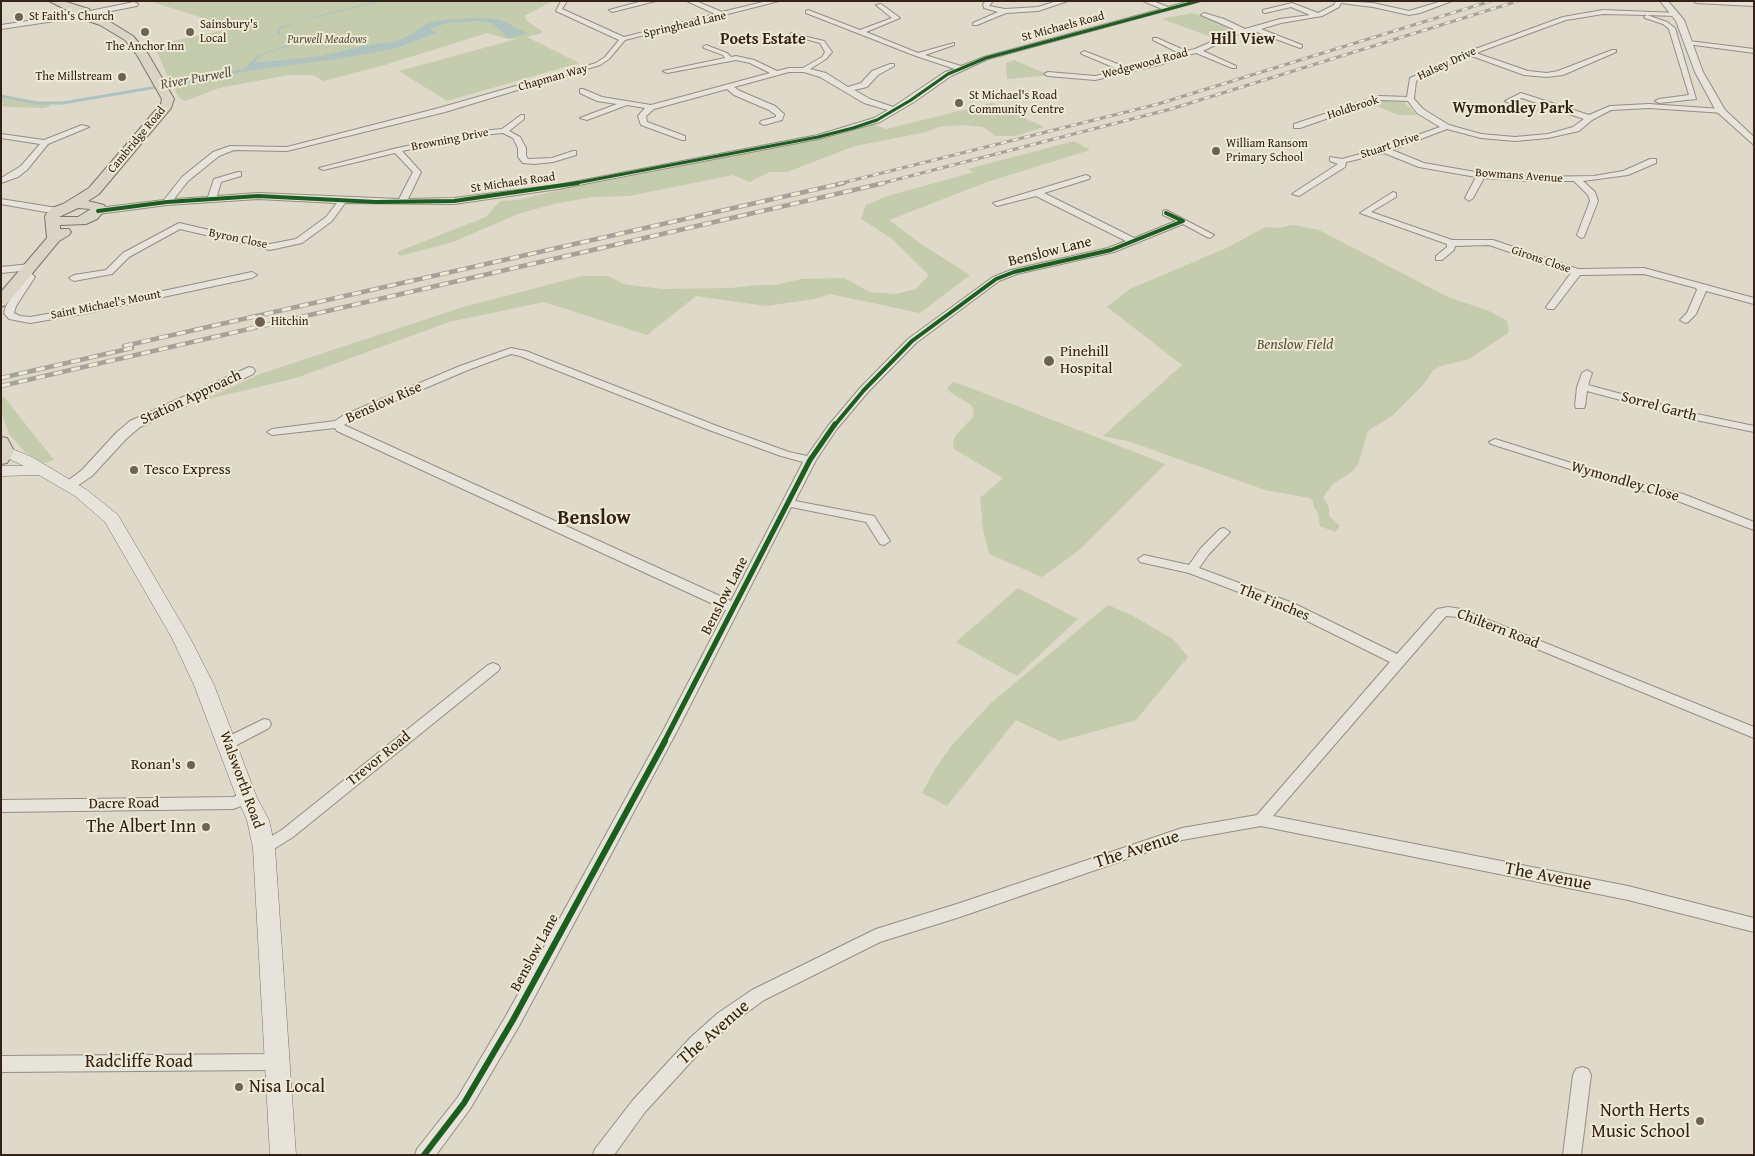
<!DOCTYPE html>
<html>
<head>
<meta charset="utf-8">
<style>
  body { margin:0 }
  #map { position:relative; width:1755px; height:1156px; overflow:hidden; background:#ded9c8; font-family:"Gentium Book Plus",serif }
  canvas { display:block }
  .frame { position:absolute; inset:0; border:2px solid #342117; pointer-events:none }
</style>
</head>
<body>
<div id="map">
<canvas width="1755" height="1156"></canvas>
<div class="frame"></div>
</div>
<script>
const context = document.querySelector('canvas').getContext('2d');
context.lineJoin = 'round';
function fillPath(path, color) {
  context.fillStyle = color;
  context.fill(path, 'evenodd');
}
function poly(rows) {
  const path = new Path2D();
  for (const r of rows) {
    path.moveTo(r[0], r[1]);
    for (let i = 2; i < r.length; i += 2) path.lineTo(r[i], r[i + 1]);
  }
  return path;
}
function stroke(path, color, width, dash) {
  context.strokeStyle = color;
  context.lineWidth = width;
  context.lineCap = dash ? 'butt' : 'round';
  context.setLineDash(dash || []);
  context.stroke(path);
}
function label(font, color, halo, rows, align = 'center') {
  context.font = font + ' "Gentium Book Plus",serif';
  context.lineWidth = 4;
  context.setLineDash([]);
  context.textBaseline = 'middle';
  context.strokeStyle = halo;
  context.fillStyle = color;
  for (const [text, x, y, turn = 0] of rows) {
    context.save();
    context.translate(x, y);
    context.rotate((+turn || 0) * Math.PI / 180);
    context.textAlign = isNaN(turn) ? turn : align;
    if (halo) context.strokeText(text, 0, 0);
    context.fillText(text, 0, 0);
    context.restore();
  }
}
fillPath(poly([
  [149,1,553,1,524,16,528,22,542,31,542,33,527,37,579,63,447,101,399,71,517,39,508,39,487,33,388,64,324,81,313,75,289,75,219,88,185,101,179,97,170,82,154,45,234,28],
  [1192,13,1220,22,1236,31,1219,34,1217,39,1162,19],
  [1014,60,1044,73,1041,76,1007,79,1006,63],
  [1,97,27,100,36,104,48,104,51,106,44,108,9,107,1,106,4,103,1,102],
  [1380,99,1404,102,1417,115,1398,115,1370,103],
  [992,103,1044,127,1015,136,995,136,983,127,963,125,939,127,926,132,855,146,787,172,769,172,750,182,733,175,629,196,592,197,554,204,518,214,453,242,400,256,397,252,486,217,500,201,518,200,568,188,660,171,788,143,819,138,872,124,886,129],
  [1074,141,1090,150,987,182,889,220,921,244,970,275,920,313,830,294,814,299,766,306,696,296,647,335,544,302,449,322,296,378,204,400,260,374,463,307,582,276,608,276,623,284,663,289,730,288,759,285,776,285,801,279,844,278,870,292,896,294,916,289,929,275,891,238,861,219,866,205,888,196,974,172,968,169],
  [1293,225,1319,230,1448,297,1487,310,1506,320,1509,328,1508,333,1469,359,1441,366,1433,370,1424,384,1392,416,1368,431,1358,464,1353,471,1333,484,1323,497,1329,508,1329,516,1340,526,1335,532,1320,526,1318,512,1314,507,1313,501,1309,498,1265,490,1128,441,1103,436,1182,365,1107,307,1130,289,1229,247,1265,227,1279,228],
  [953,382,971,388,1165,464,1078,551,1042,577,989,554,983,530,980,498,1003,478,954,449,953,441,956,435,973,417,974,410,971,405,950,392,947,388],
  [1,397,4,397,54,460,44,463,25,452,9,434,1,412],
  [1018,588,1078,619,1017,676,956,642],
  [1108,605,1133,616,1173,639,1188,657,1136,720,1060,741,1016,720,947,806,922,793,935,769,952,745,991,703]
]), '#c4ccad');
fillPath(poly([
  [377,1,384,1,300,21,280,29,280,34,290,42,289,46,262,55,254,63,322,56,363,46,397,41,412,34,426,24,442,20,473,18,496,19,505,21,517,29,529,33,508,38,492,23,476,21,447,23,430,29,437,33,393,49,343,58,248,71,185,84,174,85,173,83,244,69,258,55,283,47,287,44,287,41,276,32,280,27,324,14]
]), '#aec3bf');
stroke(poly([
  [1,96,37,103,63,103,180,83]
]), '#aec3bf', 3);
const minor = poly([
  [561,1,567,1,562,9,624,37,715,14,687,1,696,1,722,12,767,1,779,1,625,40,609,59,600,65,445,112,287,151,234,150,219,156,188,181,174,199,208,197,214,179,238,172,241,172,241,176,221,182,217,196,258,193,399,199,413,172,395,153,323,170,319,168,397,148,481,131,502,129,521,115,524,115,524,119,509,131,520,137,526,148,526,156,528,159,552,158,573,151,576,151,576,155,553,162,534,164,523,163,518,157,518,148,513,138,503,133,481,135,402,151,421,172,408,199,454,198,558,185,818,135,874,118,888,110,864,103,820,77,804,72,789,72,734,87,740,91,775,106,784,114,782,120,764,125,760,123,761,121,776,117,776,115,769,110,734,95,727,89,654,109,646,116,647,122,685,136,685,140,682,140,641,125,638,116,645,108,627,105,587,120,580,118,617,104,597,101,580,93,580,89,583,89,602,97,651,105,770,73,750,63,736,60,667,73,663,71,725,58,723,55,704,48,703,47,706,45,727,53,731,57,736,56,754,60,777,71,789,68,803,68,822,57,825,52,820,43,791,35,791,33,824,41,832,52,826,59,810,69,826,73,848,87,861,83,872,71,890,64,894,64,894,66,878,75,867,87,854,90,870,99,893,107,945,72,955,69,916,56,806,13,806,11,808,10,860,30,892,18,876,5,881,4,900,18,866,32,918,53,954,43,954,45,925,55,961,66,984,57,1162,9,1143,1,1153,1,1168,7,1190,1,1201,1,988,59,951,76,914,102,880,122,818,139,558,189,454,204,345,203,332,221,302,243,270,250,180,229,129,257,112,274,74,281,69,278,74,275,106,270,123,253,179,223,270,244,296,239,326,217,337,203,258,199,167,205,98,214,94,211,98,208,164,200,182,177,213,152,230,146,287,147,439,108,596,63,605,57,619,40,556,11,561,1],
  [643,1,656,1,612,12,609,10,643,1],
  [986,1,993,1,989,6,1005,9,1038,7,1057,1,1068,1,1038,11,1006,13,977,25,973,25,973,23,998,12,984,8,983,4,986,1],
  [1336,1,1373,3,1409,11,1442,1,1452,1,1420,13,1409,15,1373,7,1341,3,1339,7,1322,16,1281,23,1261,29,1302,45,1302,47,1300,48,1254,31,1229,36,1229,34,1238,31,1201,15,1204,13,1224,19,1245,29,1280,19,1310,15,1291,7,1265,13,1263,12,1263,10,1292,3,1318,13,1334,5,1336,1],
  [1693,1,1754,2,1754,6,1696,3,1693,1],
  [1603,10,1677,13,1678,14,1675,16,1647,15,1667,22,1675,28,1696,99,1659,103,1655,101,1659,99,1689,95,1669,29,1663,24,1645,18,1644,17,1647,15,1603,14,1566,20,1476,53,1528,71,1547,73,1558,71,1612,50,1616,50,1616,52,1563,75,1547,77,1524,75,1469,55,1416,81,1414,99,1423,109,1449,125,1481,134,1515,137,1548,134,1573,127,1584,119,1522,98,1509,103,1505,101,1521,93,1589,115,1610,106,1649,104,1721,109,1725,111,1724,113,1649,108,1611,110,1592,120,1579,131,1548,138,1515,141,1481,138,1447,129,1392,150,1424,163,1481,173,1530,177,1594,176,1623,171,1650,159,1656,159,1656,163,1628,175,1583,181,1595,192,1598,201,1584,237,1581,238,1577,235,1590,201,1588,195,1574,181,1530,181,1484,178,1473,198,1469,201,1465,198,1476,177,1419,167,1384,153,1346,162,1345,167,1299,196,1292,194,1338,164,1330,161,1330,157,1342,159,1382,148,1440,127,1417,113,1408,101,1380,100,1300,128,1294,128,1294,124,1379,96,1407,97,1410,78,1467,52,1563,17,1603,10],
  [1225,36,1227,37,1227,39,1203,51,1236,66,1236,68,1232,68,1196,53,1187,55,1159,65,1095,80,1048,76,1044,74,1048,72,1095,76,1120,70,1082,54,1081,53,1084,51,1128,68,1155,62,1179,53,1153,40,1153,38,1157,38,1186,51,1195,49,1225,36],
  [1689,41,1754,49,1754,53,1687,44,1686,43,1689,41],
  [82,125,89,127,48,144,27,170,18,177,1,183,1,178,21,166,40,144,1,138,1,134,44,140,82,125],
  [1086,175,1090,177,1089,179,1044,193,1134,238,1176,221,1163,215,1163,211,1166,210,1214,235,1210,238,1207,237,1183,224,1114,252,1017,274,999,281,916,343,868,392,836,430,816,460,795,501,874,516,890,541,884,545,880,544,866,522,791,507,677,731,519,1026,470,1109,436,1155,415,1155,417,1149,458,1097,507,1014,663,731,726,610,337,431,335,428,272,435,267,432,272,429,335,421,344,415,460,366,511,348,526,351,717,426,789,452,807,456,828,426,860,388,908,339,993,277,1011,270,1108,248,1126,241,1036,196,997,206,993,203,1086,175],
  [511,354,520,356,709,430,781,456,803,462,731,601,344,425,352,419,468,370,511,354],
  [1393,192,1396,193,1396,197,1371,212,1452,240,1493,240,1578,269,1644,268,1754,298,1754,304,1706,291,1696,314,1688,322,1685,323,1680,320,1687,313,1697,290,1696,288,1644,274,1580,275,1554,309,1548,309,1546,307,1571,273,1489,245,1455,246,1454,250,1442,260,1436,260,1436,256,1447,247,1447,244,1360,213,1393,192],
  [1,199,57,208,61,211,57,214,1,204,1,199],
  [30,264,35,267,28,270,35,277,16,306,14,313,20,316,30,317,88,307,252,272,257,275,252,278,88,313,30,323,9,319,4,313,6,306,25,277,21,271,1,273,1,267,30,264],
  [1587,370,1592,373,1588,385,1692,413,1754,426,1754,432,1691,419,1587,391,1585,406,1584,408,1576,408,1575,406,1577,387,1582,373,1587,370],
  [1495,439,1600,472,1683,494,1754,522,1754,530,1675,500,1592,476,1491,444,1489,442,1495,439],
  [1224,528,1230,532,1209,554,1199,568,1293,603,1397,654,1437,609,1448,607,1461,609,1754,727,1754,738,1459,617,1446,616,1273,816,1628,886,1754,918,1754,932,1628,900,1261,826,1182,840,960,917,880,942,764,1000,730,1025,702,1050,645,1112,614,1155,593,1155,595,1149,633,1100,690,1038,718,1013,752,990,876,929,960,903,1182,828,1257,815,1390,662,1283,609,1189,573,1140,562,1138,559,1144,555,1189,565,1201,548,1220,529,1224,528],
  [493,663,498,665,500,668,498,671,293,837,269,852,264,854,259,852,256,848,259,844,283,829,488,665,493,663],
  [264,719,269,720,271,724,269,728,233,747,228,748,223,747,221,743,223,739,264,719],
  [247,792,252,794,254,798,252,802,233,809,1,812,1,800,233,797,247,792],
  [276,1054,282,1056,285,1062,282,1068,276,1070,1,1072,1,1056,276,1054],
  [1582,1067,1588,1069,1591,1075,1581,1155,1563,1155,1573,1075,1576,1069,1582,1067]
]);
const tertiary = poly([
  [1660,1,1668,1,1684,20,1703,72,1725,110,1754,137,1754,145,1716,111,1695,72,1676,21,1660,1],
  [134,2,138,4,137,6,75,18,1,29,1,25,75,14,134,2],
  [249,367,253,368,255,371,253,374,140,427,126,439,92,476,74,488,69,489,62,485,82,470,116,433,130,421,249,367]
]);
const secondary = poly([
  [5,446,32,457,87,490,118,515,190,638,214,685,257,798,269,820,275,848,296,1155,270,1155,253,848,247,820,237,798,194,685,172,638,105,522,75,496,39,475,1,476,1,466,24,466,1,455,1,447,5,446]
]);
const primary = poly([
  [49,1,63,1,89,9,90,11,86,14,107,20,133,36,148,54,174,99,171,108,99,194,88,201,104,205,106,208,104,211,97,219,86,224,60,225,60,229,69,229,71,232,69,235,59,241,6,305,1,307,1,292,47,238,45,216,47,213,52,208,63,204,89,188,161,104,162,99,137,55,125,40,100,25,71,15,69,11,49,1],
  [78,208,91,209,78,217,59,217,78,208],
  [1,437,7,438,14,451,7,463,1,464,1,437]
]);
stroke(minor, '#948e83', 2);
stroke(tertiary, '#948e83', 2);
stroke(secondary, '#7c756c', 1);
stroke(primary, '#7c756c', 2);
fillPath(minor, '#e6e3da');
fillPath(tertiary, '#e6e3da');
fillPath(secondary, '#e6e3da');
fillPath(primary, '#dad4c5');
const railFar1 = poly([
  [838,184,1158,104,1491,1],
  [879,184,1171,109,1518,1]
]);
const rail = poly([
  [124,346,844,183],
  [1,378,132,348],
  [1,386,884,183]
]);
stroke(railFar1, '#a5a29a', 3);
stroke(rail, '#a5a29a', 4.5);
stroke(railFar1, '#efead5', 2, [6]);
stroke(rail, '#efead5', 3, [9]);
stroke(poly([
  [571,184,818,137,853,128,877,120,911,100,948,74,986,58,1198,1]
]), '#1b5e20', 3);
stroke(poly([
  [98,211,167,202,258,196,376,202,454,201,578,183],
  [834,426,864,390,912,341,996,279,1014,272,1111,250,1183,221,1166,213]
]), '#1b5e20', 4);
stroke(poly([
  [664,742,810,460,835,424]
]), '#1b5e20', 5);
stroke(poly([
  [424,1155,464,1103,513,1020,665,741]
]), '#1b5e20', 6);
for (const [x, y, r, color] of [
  [19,17,5,"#706155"],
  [145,32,5,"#706155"],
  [190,32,5,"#706155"],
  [122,77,5,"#706155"],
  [959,103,5,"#706155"],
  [1216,151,5,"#706155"],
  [260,322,6,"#706155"],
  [1049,361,6,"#706155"],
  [134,470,5,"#706155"],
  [191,765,5,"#706155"],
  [206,827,5,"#706155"],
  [239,1087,5,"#706155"],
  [1700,1121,5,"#706155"]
]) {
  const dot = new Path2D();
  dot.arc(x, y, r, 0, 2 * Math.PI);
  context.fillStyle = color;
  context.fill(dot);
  stroke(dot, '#efead5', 2);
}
label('12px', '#342117', '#efead5', [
  ["St Faith's Church",29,17],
  ["Sainsbury's",200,25],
  ["Local",200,39],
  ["The Anchor Inn",145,47,"center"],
  ["The Millstream",112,77,"right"],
  ["St Michael's Road",969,96],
  ["Community Centre",969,110],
  ["William Ransom",1226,144],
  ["Primary School",1226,158],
  ["Hitchin",271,322]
], 'left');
label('12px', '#342117', '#efead5', [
  ["Springhead Lane",685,25,-13],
  ["St Michaels Road",1063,27,-15],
  ["Wedgewood Road",1145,64,-15],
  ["Halsey Drive",1447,64,-25],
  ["Chapman Way",553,78,-16],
  ["Holdbrook",1353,108,-18],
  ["Cambridge Road",137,140,-50],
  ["Browning Drive",450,140,-11],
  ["Stuart Drive",1390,146,-18],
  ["Bowmans Avenue",1519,176,4],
  ["St Michaels Road",513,183,-8],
  ["Byron Close",238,239,12],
  ["Girons Close",1541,260,19],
  ["Saint Michael's Mount",106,305,-11]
]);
label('italic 12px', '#59513d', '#efead5', [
  ["Purwell Meadows",327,40]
]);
label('italic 14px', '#534f48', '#efead5', [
  ["River Purwell",196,79,-10]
]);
label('15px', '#342117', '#efead5', [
  ["Benslow Lane",1050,252,-14],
  ["Station Approach",191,398,-25],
  ["Benslow Rise",384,403,-24],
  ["Sorrel Garth",1659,407,15],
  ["Wymondley Close",1625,482,16],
  ["Benslow Lane",725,596,-63],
  ["The Finches",1274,603,22],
  ["Chiltern Road",1498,629,21],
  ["Trevor Road",379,759,-39],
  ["Walsworth Road",241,780,70],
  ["Dacre Road",124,804,-1],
  ["Benslow Lane",535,953,-62]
]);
label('italic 15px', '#59513d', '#efead5', [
  ["Benslow Field",1295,345]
]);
label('15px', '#342117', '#efead5', [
  ["Pinehill",1060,352],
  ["Hospital",1060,369],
  ["Tesco Express",144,470],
  ["Ronan's",181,765,"right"]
], 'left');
label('bold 16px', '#342117', '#efead5', [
  ["Poets Estate",763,40],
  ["Hill View",1243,40],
  ["Wymondley Park",1513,109]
]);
label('18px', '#342117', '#efead5', [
  ["The Albert Inn",196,827],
  ["Nisa Local",249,1087,"left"],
  ["North Herts",1690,1111],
  ["Music School",1690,1132]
], 'right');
label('18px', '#342117', '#efead5', [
  ["The Avenue",1137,850,-18],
  ["The Avenue",1548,877,11],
  ["The Avenue",714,1033,-41],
  ["Radcliffe Road",139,1062]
]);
label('bold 20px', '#342117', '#efead5', [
  ["Benslow",594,519]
]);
</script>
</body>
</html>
